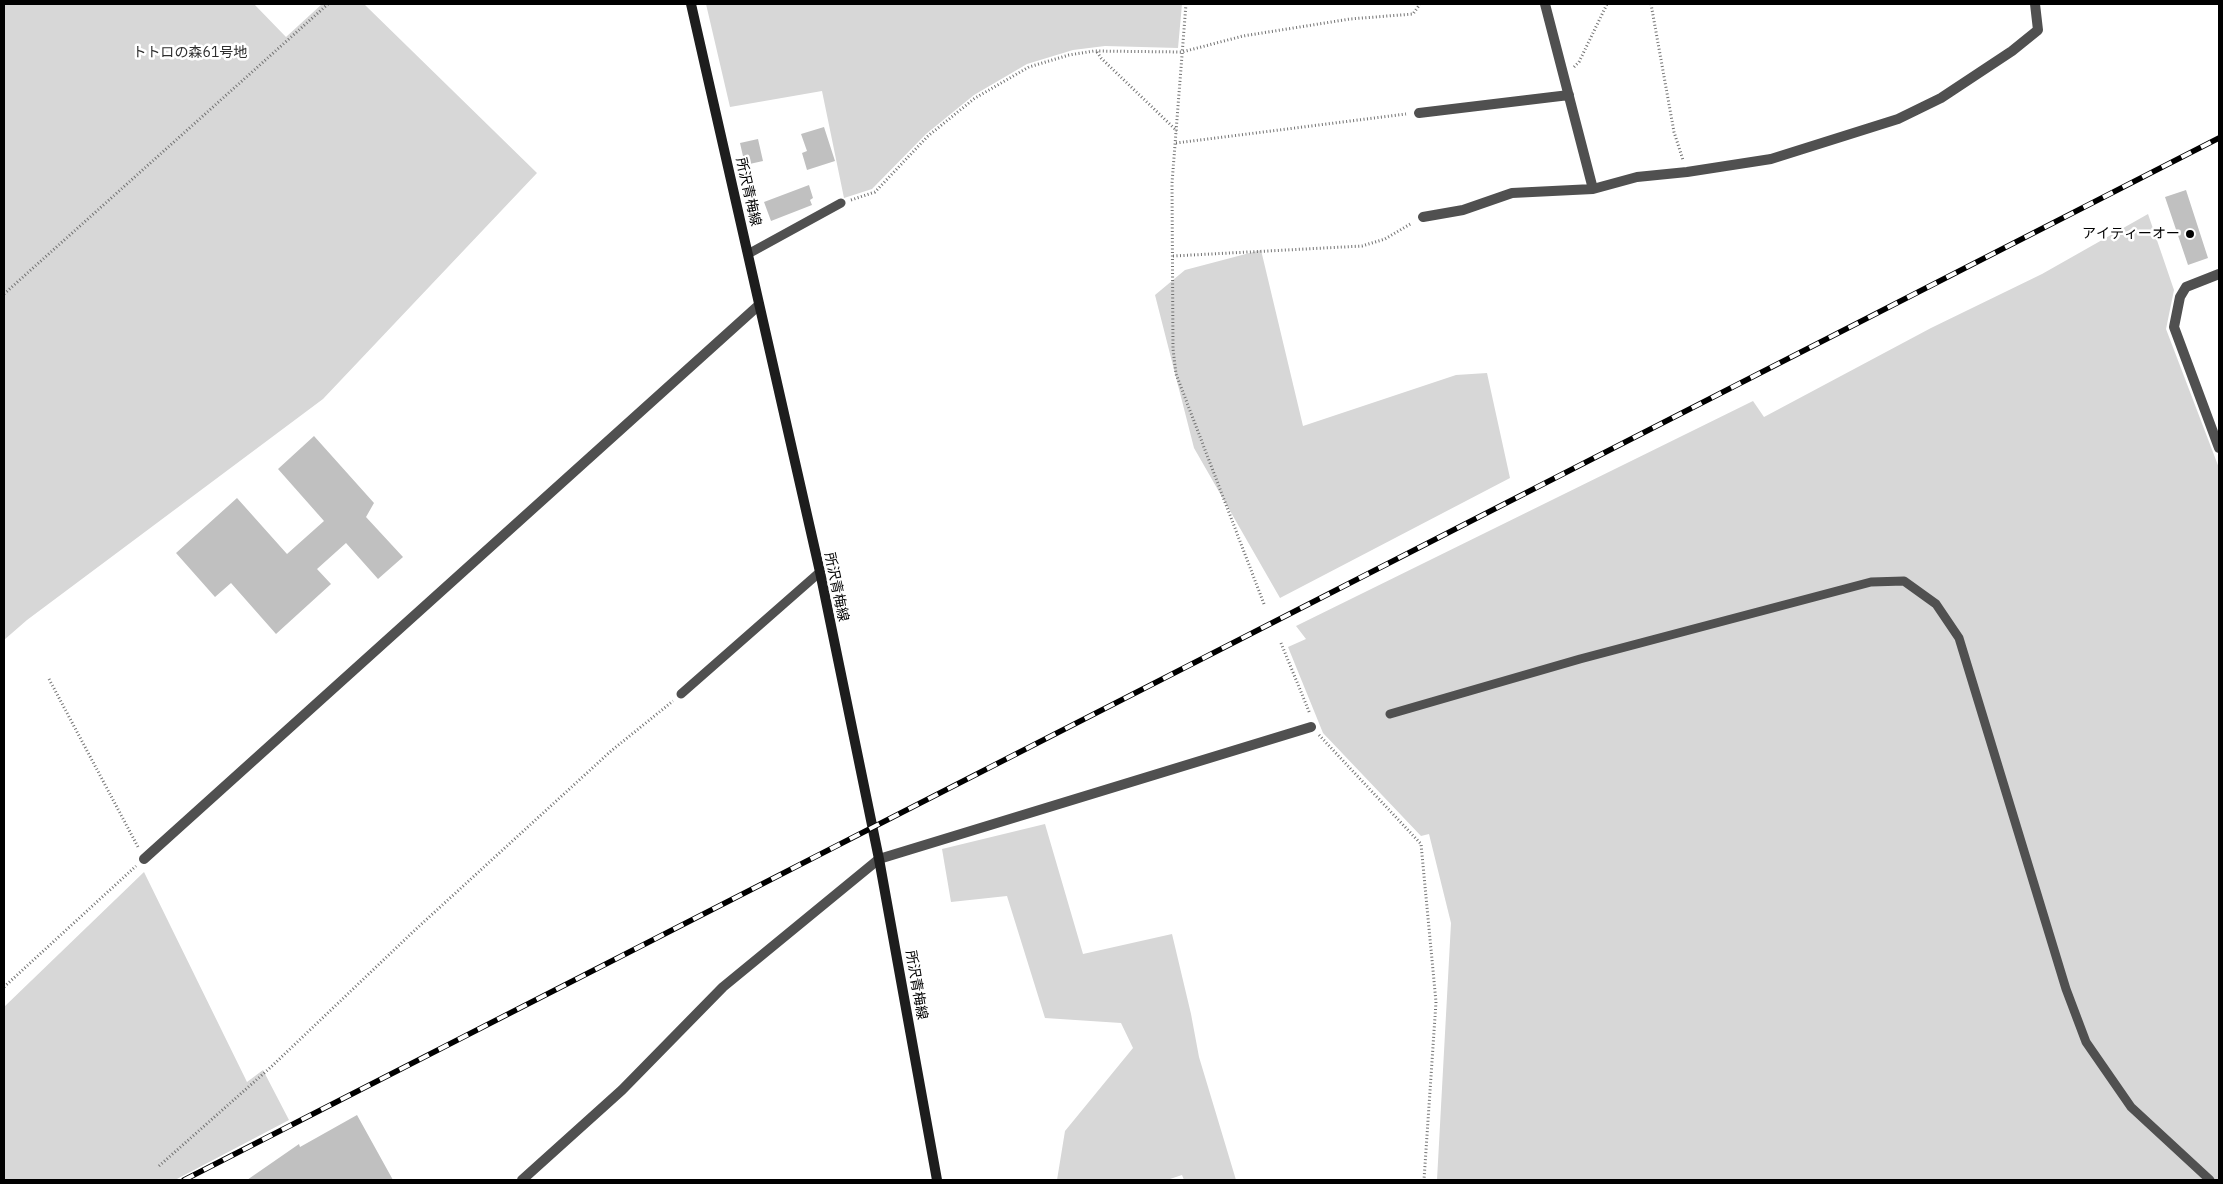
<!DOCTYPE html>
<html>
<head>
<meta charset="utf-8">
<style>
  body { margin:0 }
  #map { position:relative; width:2223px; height:1184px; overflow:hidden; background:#fff; font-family:"IBM Plex Sans",sans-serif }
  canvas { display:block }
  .frame { position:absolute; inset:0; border:5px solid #000; pointer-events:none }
</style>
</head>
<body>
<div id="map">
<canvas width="2223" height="1184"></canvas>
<div class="frame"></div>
</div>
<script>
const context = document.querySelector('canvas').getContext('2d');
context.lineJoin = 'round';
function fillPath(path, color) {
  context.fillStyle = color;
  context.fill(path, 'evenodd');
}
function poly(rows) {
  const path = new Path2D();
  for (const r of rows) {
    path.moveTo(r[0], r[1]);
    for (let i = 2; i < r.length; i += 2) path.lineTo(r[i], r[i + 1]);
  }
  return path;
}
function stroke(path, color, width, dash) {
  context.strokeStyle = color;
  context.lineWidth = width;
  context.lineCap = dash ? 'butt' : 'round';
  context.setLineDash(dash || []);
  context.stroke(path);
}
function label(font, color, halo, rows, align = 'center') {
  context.font = font + ' "IBM Plex Sans","Noto Sans JP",sans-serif';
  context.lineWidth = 5;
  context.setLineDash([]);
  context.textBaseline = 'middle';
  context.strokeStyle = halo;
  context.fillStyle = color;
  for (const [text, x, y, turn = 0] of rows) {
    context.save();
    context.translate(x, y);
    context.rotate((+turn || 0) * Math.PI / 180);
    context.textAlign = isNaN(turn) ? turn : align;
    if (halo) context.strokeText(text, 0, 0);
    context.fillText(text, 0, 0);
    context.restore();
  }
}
fillPath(poly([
  [4,4,254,4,286,37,322,4,364,4,537,173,323,399,27,620,4,640],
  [706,4,1182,4,1178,48,1105,46,1073,50,1027,64,974,95,926,134,872,189,844,198,822,91,730,107],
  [2148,214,2174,290,2166,329,2219,468,2219,1180,1437,1180,1451,923,1429,834,1421,836,1323,733,1288,647,1306,639,1296,626,1753,401,1764,417,1931,328,2042,274],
  [1261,250,1303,426,1456,375,1487,373,1510,478,1280,598,1194,448,1155,295,1185,270],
  [1045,824,1083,954,1172,934,1191,1014,1199,1057,1236,1180,1184,1180,1182,1175,1167,1180,1057,1180,1065,1131,1133,1048,1121,1023,1045,1018,1007,896,951,902,942,849],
  [144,872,247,1082,263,1070,289,1120,175,1180,4,1180,4,1007]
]), '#d7d7d7');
fillPath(poly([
  [824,127,835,161,807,170,802,153,807,151,801,134],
  [758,139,763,161,745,165,740,143],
  [809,185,813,198,810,200,812,205,771,221,764,202],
  [2186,190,2208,258,2188,265,2165,197],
  [314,436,374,503,366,517,403,557,378,579,346,543,317,569,331,584,276,634,231,583,215,597,176,553,237,498,287,554,324,521,278,469],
  [357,1115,393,1180,247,1180,299,1144,300,1147]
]), '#c0c0c0');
stroke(poly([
  [1186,4,1172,183,1173,349,1176,374,1264,604],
  [1651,4,1674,132,1683,160],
  [1097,52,1101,58,1177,131],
  [1574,67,1579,62,1607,4],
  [1176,143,1406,114],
  [851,200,875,192,928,136,975,98,1029,67,1069,55,1094,51,1182,52,1243,36,1350,19,1413,14,1420,4],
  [1173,256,1362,246,1385,239,1412,223],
  [4,294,328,4],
  [1281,643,1310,714],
  [49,679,138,847],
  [1319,735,1421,844,1436,1002,1424,1180],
  [4,987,136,866],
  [159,1166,271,1067,415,930,611,751,673,701]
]), '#727272', 3, [1, 2.5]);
stroke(poly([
  [748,254,841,203],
  [681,694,820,572],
  [1390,714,1580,659,1871,582,1904,581,1936,604,1959,638,2066,989,2086,1042,2131,1107,2210,1180]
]), '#505050', 9);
stroke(poly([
  [1545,4,1593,189],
  [1419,113,1569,95],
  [1423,217,1463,210,1512,193,1593,189,1637,177,1687,172,1771,159,1898,119,1941,98,2012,51,2038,30,2035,4],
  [2219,274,2186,287,2180,297,2174,327,2219,448],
  [144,859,759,305],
  [522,1180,622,1090,723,987,879,859,1311,727]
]), '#505050', 10);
stroke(poly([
  [691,4,820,572,879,859,937,1180]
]), '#1d1d1d', 10);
const rail = poly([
  [184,1180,2219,138]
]);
stroke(rail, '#000', 5.5);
stroke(rail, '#fff', 4, [11]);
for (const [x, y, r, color] of [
  [2190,234,5,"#000"]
]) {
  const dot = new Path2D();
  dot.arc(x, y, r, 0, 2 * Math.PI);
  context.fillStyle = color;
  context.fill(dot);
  stroke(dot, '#fff', 2);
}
label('14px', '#2e2e2e', '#fff', [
  ["トトロの森61号地",190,53]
]);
label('14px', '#000', '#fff', [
  ["所沢青梅線",748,192,77],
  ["所沢青梅線",836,587,78],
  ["所沢青梅線",916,985,80]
]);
label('14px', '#000', '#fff', [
  ["アイティーオー",2180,234]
], 'right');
</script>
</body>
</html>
